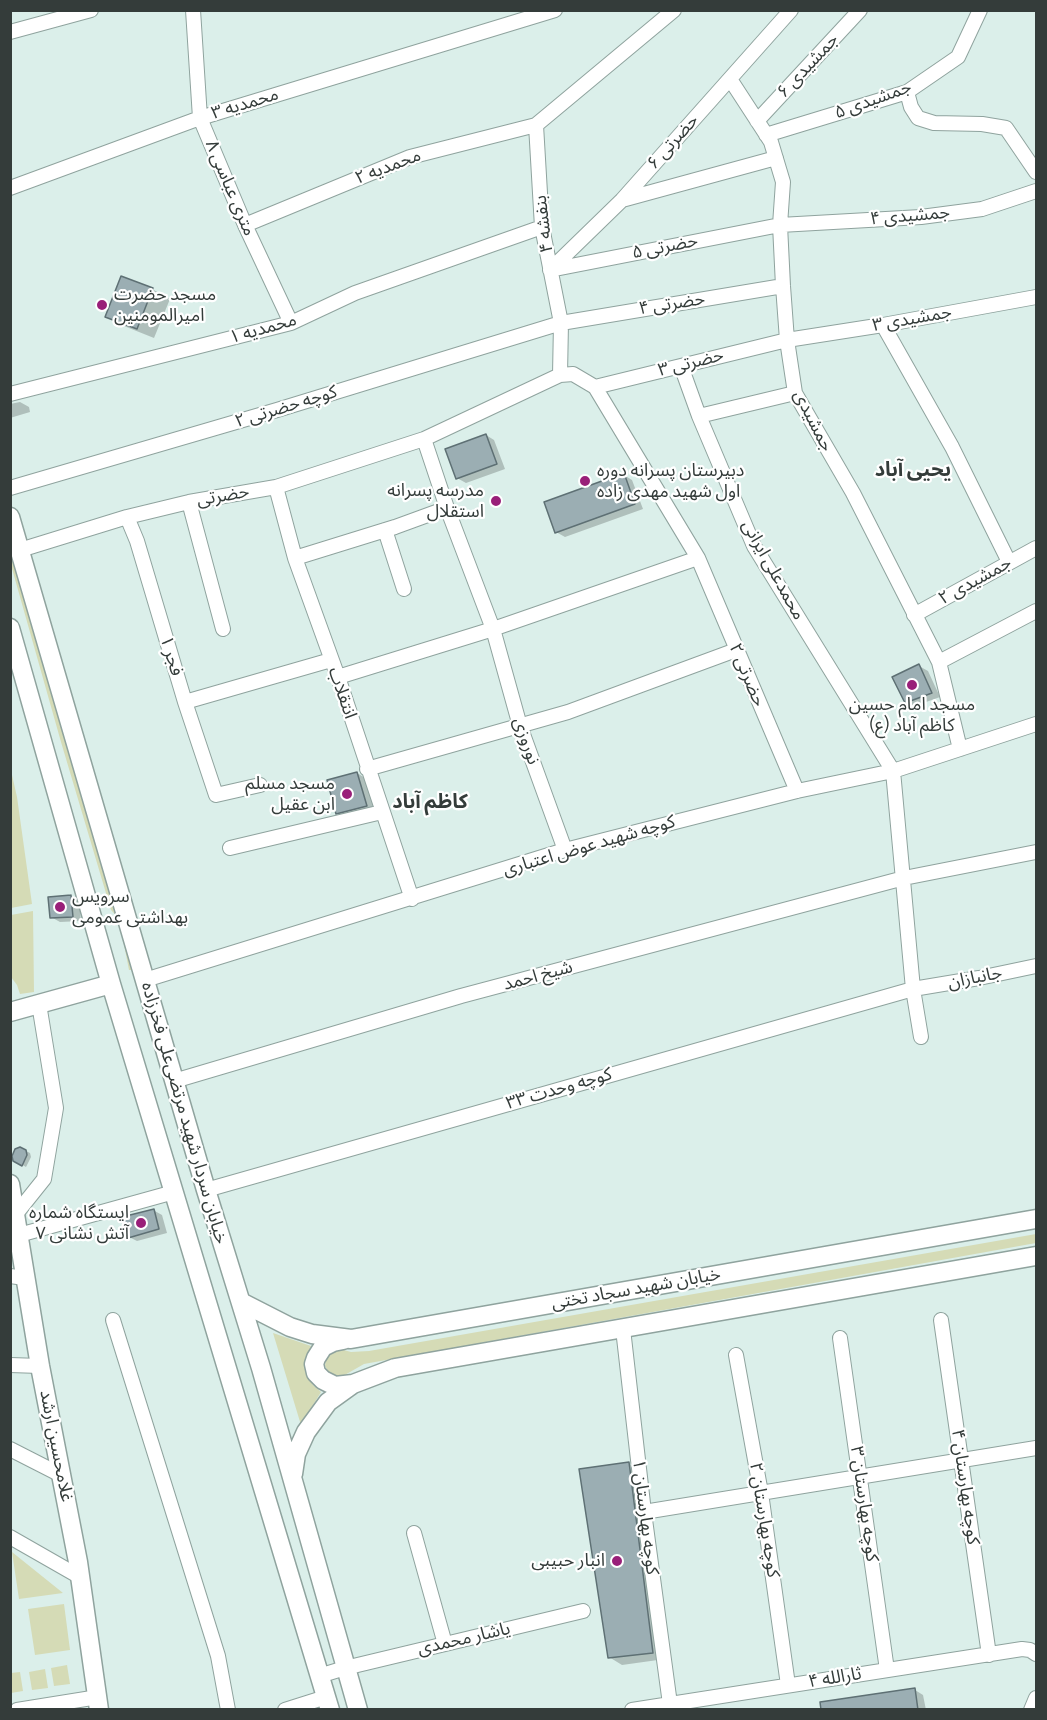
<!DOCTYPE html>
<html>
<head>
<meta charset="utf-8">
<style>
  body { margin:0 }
  #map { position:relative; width:1047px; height:1720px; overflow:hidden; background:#dbefea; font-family:Bitter,serif }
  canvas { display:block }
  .frame { position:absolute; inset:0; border:12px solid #343c3a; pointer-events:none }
</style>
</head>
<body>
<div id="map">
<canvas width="1047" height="1720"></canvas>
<div class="frame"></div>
</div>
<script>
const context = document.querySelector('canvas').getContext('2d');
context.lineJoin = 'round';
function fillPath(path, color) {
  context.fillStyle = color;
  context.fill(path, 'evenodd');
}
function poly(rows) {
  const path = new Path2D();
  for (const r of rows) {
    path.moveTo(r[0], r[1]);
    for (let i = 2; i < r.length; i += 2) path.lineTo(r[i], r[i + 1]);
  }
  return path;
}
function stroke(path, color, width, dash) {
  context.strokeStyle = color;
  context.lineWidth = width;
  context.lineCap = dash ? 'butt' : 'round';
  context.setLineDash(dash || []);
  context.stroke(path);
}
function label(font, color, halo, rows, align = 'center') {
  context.font = font + ' Bitter,"Noto Sans Arabic",serif';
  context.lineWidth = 4.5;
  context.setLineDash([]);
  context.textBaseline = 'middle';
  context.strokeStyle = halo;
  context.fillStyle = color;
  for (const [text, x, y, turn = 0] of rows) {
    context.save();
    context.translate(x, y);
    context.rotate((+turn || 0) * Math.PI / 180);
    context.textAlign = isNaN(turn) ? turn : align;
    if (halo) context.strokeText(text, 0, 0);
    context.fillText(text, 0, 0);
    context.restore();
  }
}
fillPath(poly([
  [10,541,128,945,132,970,129,970,119,919,111,910,61,742,11,565],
  [12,775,17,797,32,904,11,908,10,776],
  [33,911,34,992,20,994,17,985,11,977,11,915],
  [1036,1234,1036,1243,364,1364,343,1376,334,1376,330,1374,325,1366,326,1358,328,1354,332,1351,340,1349,351,1352,369,1351],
  [273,1333,311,1346,306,1361,307,1375,313,1385,321,1392,301,1425],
  [12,1552,63,1593,19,1599],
  [64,1604,70,1650,35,1655,28,1609],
  [67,1665,70,1684,54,1686,51,1668],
  [45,1669,48,1688,32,1690,29,1672],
  [20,1672,23,1691,11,1693,11,1673]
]), '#d5dbb6');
fillPath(poly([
  [152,289,170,299,154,338,124,326,107,316],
  [20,402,29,407,30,412,10,418,10,404],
  [486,435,494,440,505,469,466,483,457,478],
  [624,475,632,480,643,509,565,537,556,532],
  [919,666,928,671,940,697,915,706,906,702],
  [357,773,370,781,379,813,351,820,338,813],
  [71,896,79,901,81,921,60,922,51,917],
  [20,1148,30,1153,31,1157,26,1167,14,1160],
  [153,1210,162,1215,167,1233,137,1241,129,1237],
  [629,1464,642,1472,665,1659,622,1665,609,1657],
  [915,1690,923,1695,926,1710,824,1710]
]), '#0003');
const building = poly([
  [121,276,153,288,137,329,105,317,121,276],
  [486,434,497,464,456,479,445,449,486,434],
  [624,473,635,504,555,533,544,502,624,473],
  [919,664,932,693,905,703,892,677,919,664],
  [357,772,367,806,336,814,327,780,357,772],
  [71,895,73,917,50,918,48,897,71,895],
  [20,1147,26,1150,27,1155,22,1166,13,1161,12,1156,15,1149,20,1147],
  [154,1209,159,1229,128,1238,122,1217,154,1209],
  [629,1462,653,1653,608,1658,579,1469,629,1462],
  [915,1688,918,1710,821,1710,820,1702,915,1688]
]);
fillPath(building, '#9baeb3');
stroke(building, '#5e7074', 1.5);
const street = poly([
  [193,10,200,118,245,225,291,323],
  [10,32,91,10],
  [730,79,771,142,783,182,780,225,783,286,787,340,795,393,853,493,939,662,960,749],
  [907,92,911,107,918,118,934,123,982,124,1006,128,1036,172],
  [757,121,860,10],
  [536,125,542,227,561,323,560,375,573,374,595,387,698,558,797,791],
  [766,135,907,92,958,57,980,10],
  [10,188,200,118,555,10],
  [622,200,776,158],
  [245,225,410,157,536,125,674,10],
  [550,270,780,225,921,217,982,209,1036,191],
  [550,270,622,200,791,10],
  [883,325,952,447,1009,562],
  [681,366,699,416],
  [595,387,787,340,883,325,1036,297],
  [795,393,699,416,754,546,893,771,913,989,921,1037],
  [10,394,291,323,355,293,542,227],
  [424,439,447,508,493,629,520,726,565,850],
  [276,487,295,558,338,677,412,899],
  [10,488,277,410,561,323,783,286],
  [189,502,223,629],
  [127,517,137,541,185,702,216,795,260,785],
  [385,530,404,589],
  [20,550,127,517,189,502,276,487,424,439,560,375],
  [295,558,395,527,447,508],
  [914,615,1036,548],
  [939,662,1036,611],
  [338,677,493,629,698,558],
  [185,702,331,660],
  [367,769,568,712,736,650],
  [230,848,382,812],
  [145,980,565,850,797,791,893,771,1036,724],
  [174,1081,461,996,904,878,1036,852],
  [206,1190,913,989,979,978,1036,966],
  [16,1214,44,1179,56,1108,39,1004],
  [19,1235,174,1192],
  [10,1276,25,1278],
  [113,1320,218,1656,228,1710],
  [941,1320,989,1655],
  [623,1329,644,1512,670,1704],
  [840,1338,887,1670],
  [736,1355,761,1493,788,1685],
  [10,1365,40,1366],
  [10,1449,61,1475],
  [644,1512,1036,1448],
  [414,1533,445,1644],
  [10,1537,80,1577],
  [319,1676,345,1668,583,1611],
  [17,1710,98,1697],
  [285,1710,326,1697],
  [632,1710,1022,1649,1030,1650,1036,1654],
  [1031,1710,1036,1698]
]);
const secondary = poly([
  [10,517,206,1190,261,1368,358,1710],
  [10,628,111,984,330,1710],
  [10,1012,111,984],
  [10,1184,40,1366,78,1562,99,1710],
  [241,1302,290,1327,312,1334,351,1339,1036,1219],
  [343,1340,333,1342,323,1347,316,1358,314,1364,316,1373,323,1380,335,1386,353,1384],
  [293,1474,296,1454,306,1432,328,1402,353,1384,395,1368,1036,1256]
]);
stroke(street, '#8fa39e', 16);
stroke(secondary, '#8fa39e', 21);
stroke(street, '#fff', 14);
stroke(secondary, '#fff', 18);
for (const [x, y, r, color] of [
  [102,305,6,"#991f79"],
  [585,481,6,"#991f79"],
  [496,501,6,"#991f79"],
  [912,685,6,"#991f79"],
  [347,794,6,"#991f79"],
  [60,907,6,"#991f79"],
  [141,1223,6,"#991f79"],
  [617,1561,6,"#991f79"]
]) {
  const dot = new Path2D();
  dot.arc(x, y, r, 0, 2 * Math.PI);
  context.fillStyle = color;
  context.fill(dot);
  stroke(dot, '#fff', 2);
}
label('18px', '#343c3a', '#fff', [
  ["جمشیدی ۶",808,66,-47],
  ["جمشیدی ۵",873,100,-20],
  ["محمدیه ۳",245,104,-17],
  ["حضرتی ۶",673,142,-48],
  ["محمدیه ۲",388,167,-21],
  ["۸ متری عباسی",230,188,67],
  ["جمشیدی ۴",910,216,-5],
  ["بنفشه ۴",544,224,-97],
  ["حضرتی ۵",665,247,-11],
  ["حضرتی ۴",672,304,-9],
  ["جمشیدی ۳",912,319,-10],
  ["محمدیه ۱",263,329,-16],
  ["حضرتی ۳",691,363,-14],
  ["کوچه حضرتی ۲",286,407,-17],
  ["جمشیدی",813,421,63],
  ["حضرتی",223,496,-10],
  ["محمدعلی ایرانی",773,570,61],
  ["جمشیدی ۲",975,581,-29],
  ["فجر ۱",171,656,73],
  ["حضرتی ۲",747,675,67],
  ["انتقلاب",342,693,71],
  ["نوروزی",526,741,71],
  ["کوچه شهید عوض اعتباری",589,846,-16],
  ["شیخ احمد",538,976,-15],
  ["جانبازان",975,978,-11],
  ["کوچه وحدت ۳۳",559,1089,-16],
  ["خیابان سردار شهید مرتضی‌علی فخرزاده",184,1113,74],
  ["خیابان شهید سجاد تختی",636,1289,-10],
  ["غلامحسین ارشد",56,1446,79],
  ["کوچه بهارستان ۴",965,1487,82],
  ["کوچه بهارستان ۳",864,1504,82],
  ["کوچه بهارستان ۱",645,1517,83],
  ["کوچه بهارستان ۲",764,1520,81],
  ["یاشار محمدی",464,1639,-13],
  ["ثارالله ۴",835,1678,-9]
]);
label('18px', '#343c3a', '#fff', [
  ["مسجد حضرت",114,295,"left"],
  ["امیرالمومنین",114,316,"left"],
  ["دبیرستان پسرانه دوره",597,471,"left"],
  ["اول شهید مهدی زاده",597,492,"left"],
  ["مدرسه پسرانه",484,491],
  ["استقلال",484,512],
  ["مسجد امام حسین",912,705,"center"],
  ["(ع) کاظم آباد",912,726,"center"],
  ["مسجد مسلم",335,784],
  ["ابن عقیل",335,805],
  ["سرویس",72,897,"left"],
  ["بهداشتی عمومی",72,918,"left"],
  ["ایستگاه شماره",129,1213],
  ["۷ آتش نشانی",129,1234],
  ["انبار حبیبی",605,1561]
], 'right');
label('bold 20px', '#343c3a', '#fff', [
  ["یحیی آباد",913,470],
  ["کاظم آباد",430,802]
]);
</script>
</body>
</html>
